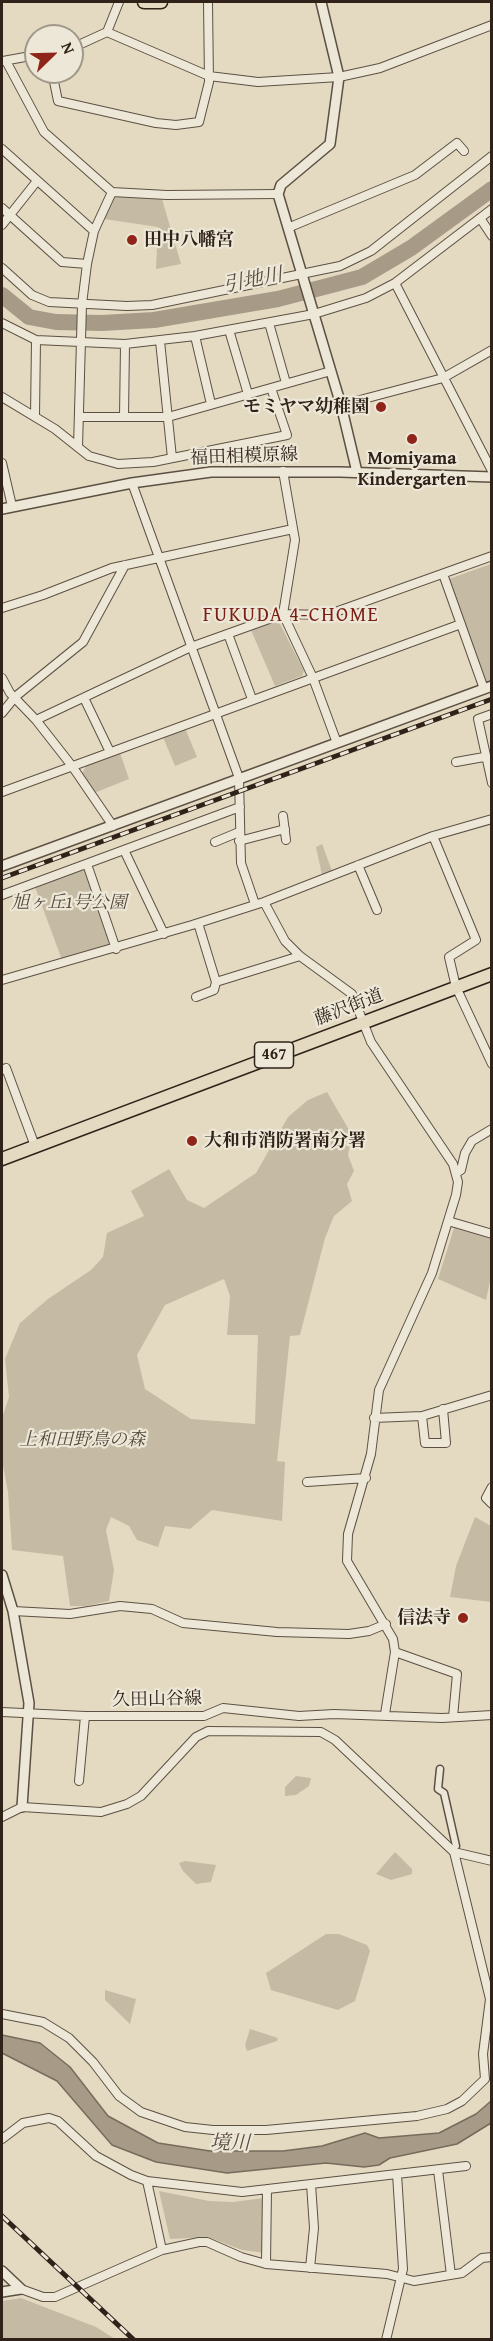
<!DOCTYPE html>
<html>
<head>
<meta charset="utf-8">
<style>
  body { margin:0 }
  #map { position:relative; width:493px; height:2341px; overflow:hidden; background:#e4dac1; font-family:"Gentium Book Plus",serif }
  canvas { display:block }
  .frame { position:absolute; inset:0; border:3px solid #302219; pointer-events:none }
  .north { position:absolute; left:24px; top:24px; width:60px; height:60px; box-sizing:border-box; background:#ede7d7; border:2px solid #a1988b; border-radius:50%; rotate:67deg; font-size:16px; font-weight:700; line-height:24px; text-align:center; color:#302219 }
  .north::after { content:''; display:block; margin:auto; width:21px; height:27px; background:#8f2418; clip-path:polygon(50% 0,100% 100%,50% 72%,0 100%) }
</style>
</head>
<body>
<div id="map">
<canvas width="493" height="2341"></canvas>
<div class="frame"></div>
<div class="north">N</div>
</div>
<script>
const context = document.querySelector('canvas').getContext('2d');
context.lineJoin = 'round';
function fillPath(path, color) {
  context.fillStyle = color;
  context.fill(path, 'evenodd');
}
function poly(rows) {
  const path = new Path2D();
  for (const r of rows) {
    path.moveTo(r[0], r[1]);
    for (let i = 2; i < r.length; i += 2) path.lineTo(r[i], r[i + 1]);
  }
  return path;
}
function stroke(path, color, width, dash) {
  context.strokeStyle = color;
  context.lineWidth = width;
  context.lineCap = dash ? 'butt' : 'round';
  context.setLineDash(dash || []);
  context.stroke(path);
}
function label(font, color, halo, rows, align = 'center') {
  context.font = font + ' "Gentium Book Plus","Noto Serif JP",serif';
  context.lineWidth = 4.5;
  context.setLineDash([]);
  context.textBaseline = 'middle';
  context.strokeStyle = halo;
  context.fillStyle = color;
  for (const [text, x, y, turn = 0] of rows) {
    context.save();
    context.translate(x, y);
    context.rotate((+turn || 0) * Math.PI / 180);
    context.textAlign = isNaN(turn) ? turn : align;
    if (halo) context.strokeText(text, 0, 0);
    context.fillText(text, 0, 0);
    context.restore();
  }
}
fillPath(poly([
  [115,196,162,199,181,264,156,269,158,227,104,219],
  [491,564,491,681,484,684,449,579],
  [276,621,280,624,304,671,302,676,275,686,251,630],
  [185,728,197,757,175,766,163,737],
  [120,753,129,779,94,793,82,774,86,766],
  [322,844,332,871,322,875,316,847],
  [82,870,87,872,110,942,109,946,62,960,35,887],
  [327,1092,352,1135,348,1155,354,1171,347,1184,352,1201,334,1216,325,1238,300,1335,290,1336,277,1461,285,1462,282,1521,212,1510,190,1529,165,1526,158,1547,137,1540,129,1526,111,1517,106,1530,114,1570,109,1601,86,1606,70,1606,63,1556,12,1550,8,1492,2,1460,2,1418,9,1397,5,1359,20,1323,48,1299,91,1270,103,1257,107,1233,144,1216,131,1191,169,1169,187,1200,204,1208,256,1173,288,1117,308,1100],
  [224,1279,230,1296,227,1335,258,1335,255,1424,191,1419,145,1389,137,1355,165,1305],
  [454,1228,491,1239,491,1277,486,1300,438,1279],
  [475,1517,491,1526,491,1602,450,1597,456,1566],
  [296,1776,311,1778,309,1786,296,1795,285,1796,285,1787],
  [395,1852,412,1869,412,1874,391,1880,376,1874],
  [185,1861,216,1865,211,1882,196,1884,183,1871,179,1863],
  [326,1934,339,1934,367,1945,370,1951,355,2001,338,2010,271,1990,266,1973],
  [105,1990,136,1999,130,2024,105,2000],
  [250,2029,278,2038,277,2041,247,2051,245,2045],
  [159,2191,209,2201,233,2202,264,2198,265,2253,242,2250,208,2237,170,2239],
  [21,2298,96,2327,115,2339,2,2339,2,2301]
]), '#c5bba4');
const water = poly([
  [2,2035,40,2043,70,2067,108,2116,158,2143,210,2151,283,2151,322,2146,365,2133,379,2138,439,2133,476,2114,491,2101,491,2123,457,2144,390,2158,379,2165,364,2167,326,2163,227,2173,156,2162,112,2145,57,2081,2,2053,2,2035]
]);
fillPath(water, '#a79b88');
stroke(water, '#776b5c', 1.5);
stroke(poly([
  [2,295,29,317,56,322,102,323,154,320,278,299,362,277,411,248,492,189]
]), '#a79b88', 16);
const pedestrian = poly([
  [440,1769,438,1789,444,1793,456,1846]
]);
const minor = poly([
  [107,32,209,76,258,82,339,77,380,68,492,25],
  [72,48,107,32,119,2],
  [3,61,36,55],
  [6,61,44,132,112,192,167,195,278,194],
  [52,72,58,101,156,123,176,125,199,122,209,82,208,2],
  [2,149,94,231],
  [2,208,62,262,87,264],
  [480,218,492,236],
  [2,225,37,181],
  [290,227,415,175,457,143,464,151],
  [2,268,32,295,49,302,127,306,152,305,340,266,371,251,492,156],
  [395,283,492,471],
  [2,323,36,340,125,344,195,336,314,314,366,298,395,283,492,209],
  [269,323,286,383],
  [229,330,248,394],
  [195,336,211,404],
  [160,341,172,458],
  [2,397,55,429,89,456,118,464,153,462,287,435,271,388],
  [341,405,443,378,492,350],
  [35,416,36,340],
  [79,417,168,417,331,371],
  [124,417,125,344],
  [78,447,82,304,87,264,94,231,112,192],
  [2,463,12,506],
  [283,471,295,540,283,614,313,678,337,743],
  [132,483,239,778,241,863,255,904],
  [443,574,484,689],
  [2,608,43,595,112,568,293,529],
  [228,634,252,699],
  [2,678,10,693,36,720,72,766,113,826],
  [84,698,110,752],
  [2,713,15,697,83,642,125,565],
  [492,714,478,719,492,783],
  [36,720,191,647,283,614,327,615,492,556],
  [456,762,484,757],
  [2,792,461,624],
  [283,816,286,840],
  [433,836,476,940,449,957,456,987,492,1064],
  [239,841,285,829],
  [215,842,239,832],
  [124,850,164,934],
  [87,864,116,949],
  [358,865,377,910],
  [2,895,240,807],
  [264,902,285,941,300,956,352,994,371,1042,453,1164,458,1182,456,1195,432,1273,379,1390,371,1454,348,1534,347,1561,393,1639,395,1652,385,1714],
  [198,923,216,982,300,956],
  [2,980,192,925,264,902,433,836,492,819],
  [196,997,214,990,216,982],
  [2,1070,6,1068,35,1146],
  [456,1173,461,1170,465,1153,472,1141,492,1129],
  [448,1221,492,1234],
  [422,1416,425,1443,446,1443,443,1409],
  [374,1418,422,1416,492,1395],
  [307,1482,366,1478],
  [492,1487,486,1498,492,1504],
  [13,1611,70,1614,120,1606,152,1609,183,1623,277,1632,349,1634,369,1631,386,1624],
  [395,1652,457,1674,453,1717],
  [2,1712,85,1716,204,1716,223,1708,299,1716,334,1714,442,1718,492,1715],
  [79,1781,85,1716],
  [2,1817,22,1807,101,1812,127,1804,141,1796,196,1737,208,1731,321,1732,335,1740,454,1852,490,1999,483,2054,485,2079,462,2101,447,2109,417,2116,266,2130,213,2130,185,2127,141,2112,119,2096,93,2062,69,2038,43,2022,2,2014],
  [454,1852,492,1861],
  [2,2139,23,2123,49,2118,58,2121,96,2156,131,2175,147,2181,242,2192,466,2166],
  [438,2170,451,2275],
  [147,2181,162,2250],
  [266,2264,267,2189],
  [310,2268,314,2228,311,2184],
  [21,2289,43,2297,55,2297,162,2250,199,2242,207,2242,241,2257,266,2264,387,2274,414,2281,462,2273,482,2258,492,2257],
  [386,2340,403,2269,397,2174]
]);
const tertiary = poly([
  [321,2,339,77,330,144,281,185,278,194,341,405,357,472],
  [2,509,132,483,211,472,340,472,492,477],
  [2,866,492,686],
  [2,1575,13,1611,29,1703,22,1807],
  [2,2271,21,2289,2,2292]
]);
const primary = poly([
  [144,2,161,2]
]);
const trunk = poly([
  [2,1159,492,974]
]);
stroke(pedestrian, '#5d5043', 9);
stroke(minor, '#5d5043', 10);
stroke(tertiary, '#5d5043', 12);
stroke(primary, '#302219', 15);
stroke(trunk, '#302219', 15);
stroke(pedestrian, '#ede7d7', 6);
stroke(minor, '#ede7d7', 8);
stroke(tertiary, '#ede7d7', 9);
stroke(primary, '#e4dac1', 12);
stroke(trunk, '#e4dac1', 12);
const rail = poly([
  [2,878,492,699],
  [2,2216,134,2340]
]);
stroke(rail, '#302219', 5);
stroke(rail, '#ede7d7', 3, [9]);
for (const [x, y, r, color] of [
  [132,240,6,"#8f2418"],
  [381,407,6,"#8f2418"],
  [412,439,6,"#8f2418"],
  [192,1141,6,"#8f2418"],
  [463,1618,6,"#8f2418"]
]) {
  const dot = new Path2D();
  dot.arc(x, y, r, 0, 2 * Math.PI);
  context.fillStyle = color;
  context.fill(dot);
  stroke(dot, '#ede7d7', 2);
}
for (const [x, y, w] of [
  [274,1055,39]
]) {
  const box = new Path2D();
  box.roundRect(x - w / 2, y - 13, w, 26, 4.5);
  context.fillStyle = '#ede7d7';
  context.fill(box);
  stroke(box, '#302219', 1.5);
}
label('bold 16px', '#302219', null, [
  ["467",274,1055]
]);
label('bold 18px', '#302219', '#ede7d7', [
  ["田中八幡宮",144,240],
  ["モミヤマ幼稚園",369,407,"right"],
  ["Momiyama",412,459,"center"],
  ["Kindergarten",412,480,"center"],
  ["大和市消防署南分署",204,1141],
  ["信法寺",451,1618,"right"]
], 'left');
label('18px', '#302219', '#ede7d7', [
  ["福田相模原線",244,457,-2],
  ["藤沢街道",349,1008,-21],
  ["久田山谷線",157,1700,-1]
]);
label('italic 18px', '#55483c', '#ede7d7', [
  ["旭ヶ丘1号公園",69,903],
  ["上和田野鳥の森",82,1440]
]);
label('italic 20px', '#5a4c40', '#ede7d7', [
  ["引地川",253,281,-11],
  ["境川",230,2144,1]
]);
context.letterSpacing = '1.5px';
label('20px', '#7a1f14', '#ede7d7', [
  ["FUKUDA 4-CHOME",291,616]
]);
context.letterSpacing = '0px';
</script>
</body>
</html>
